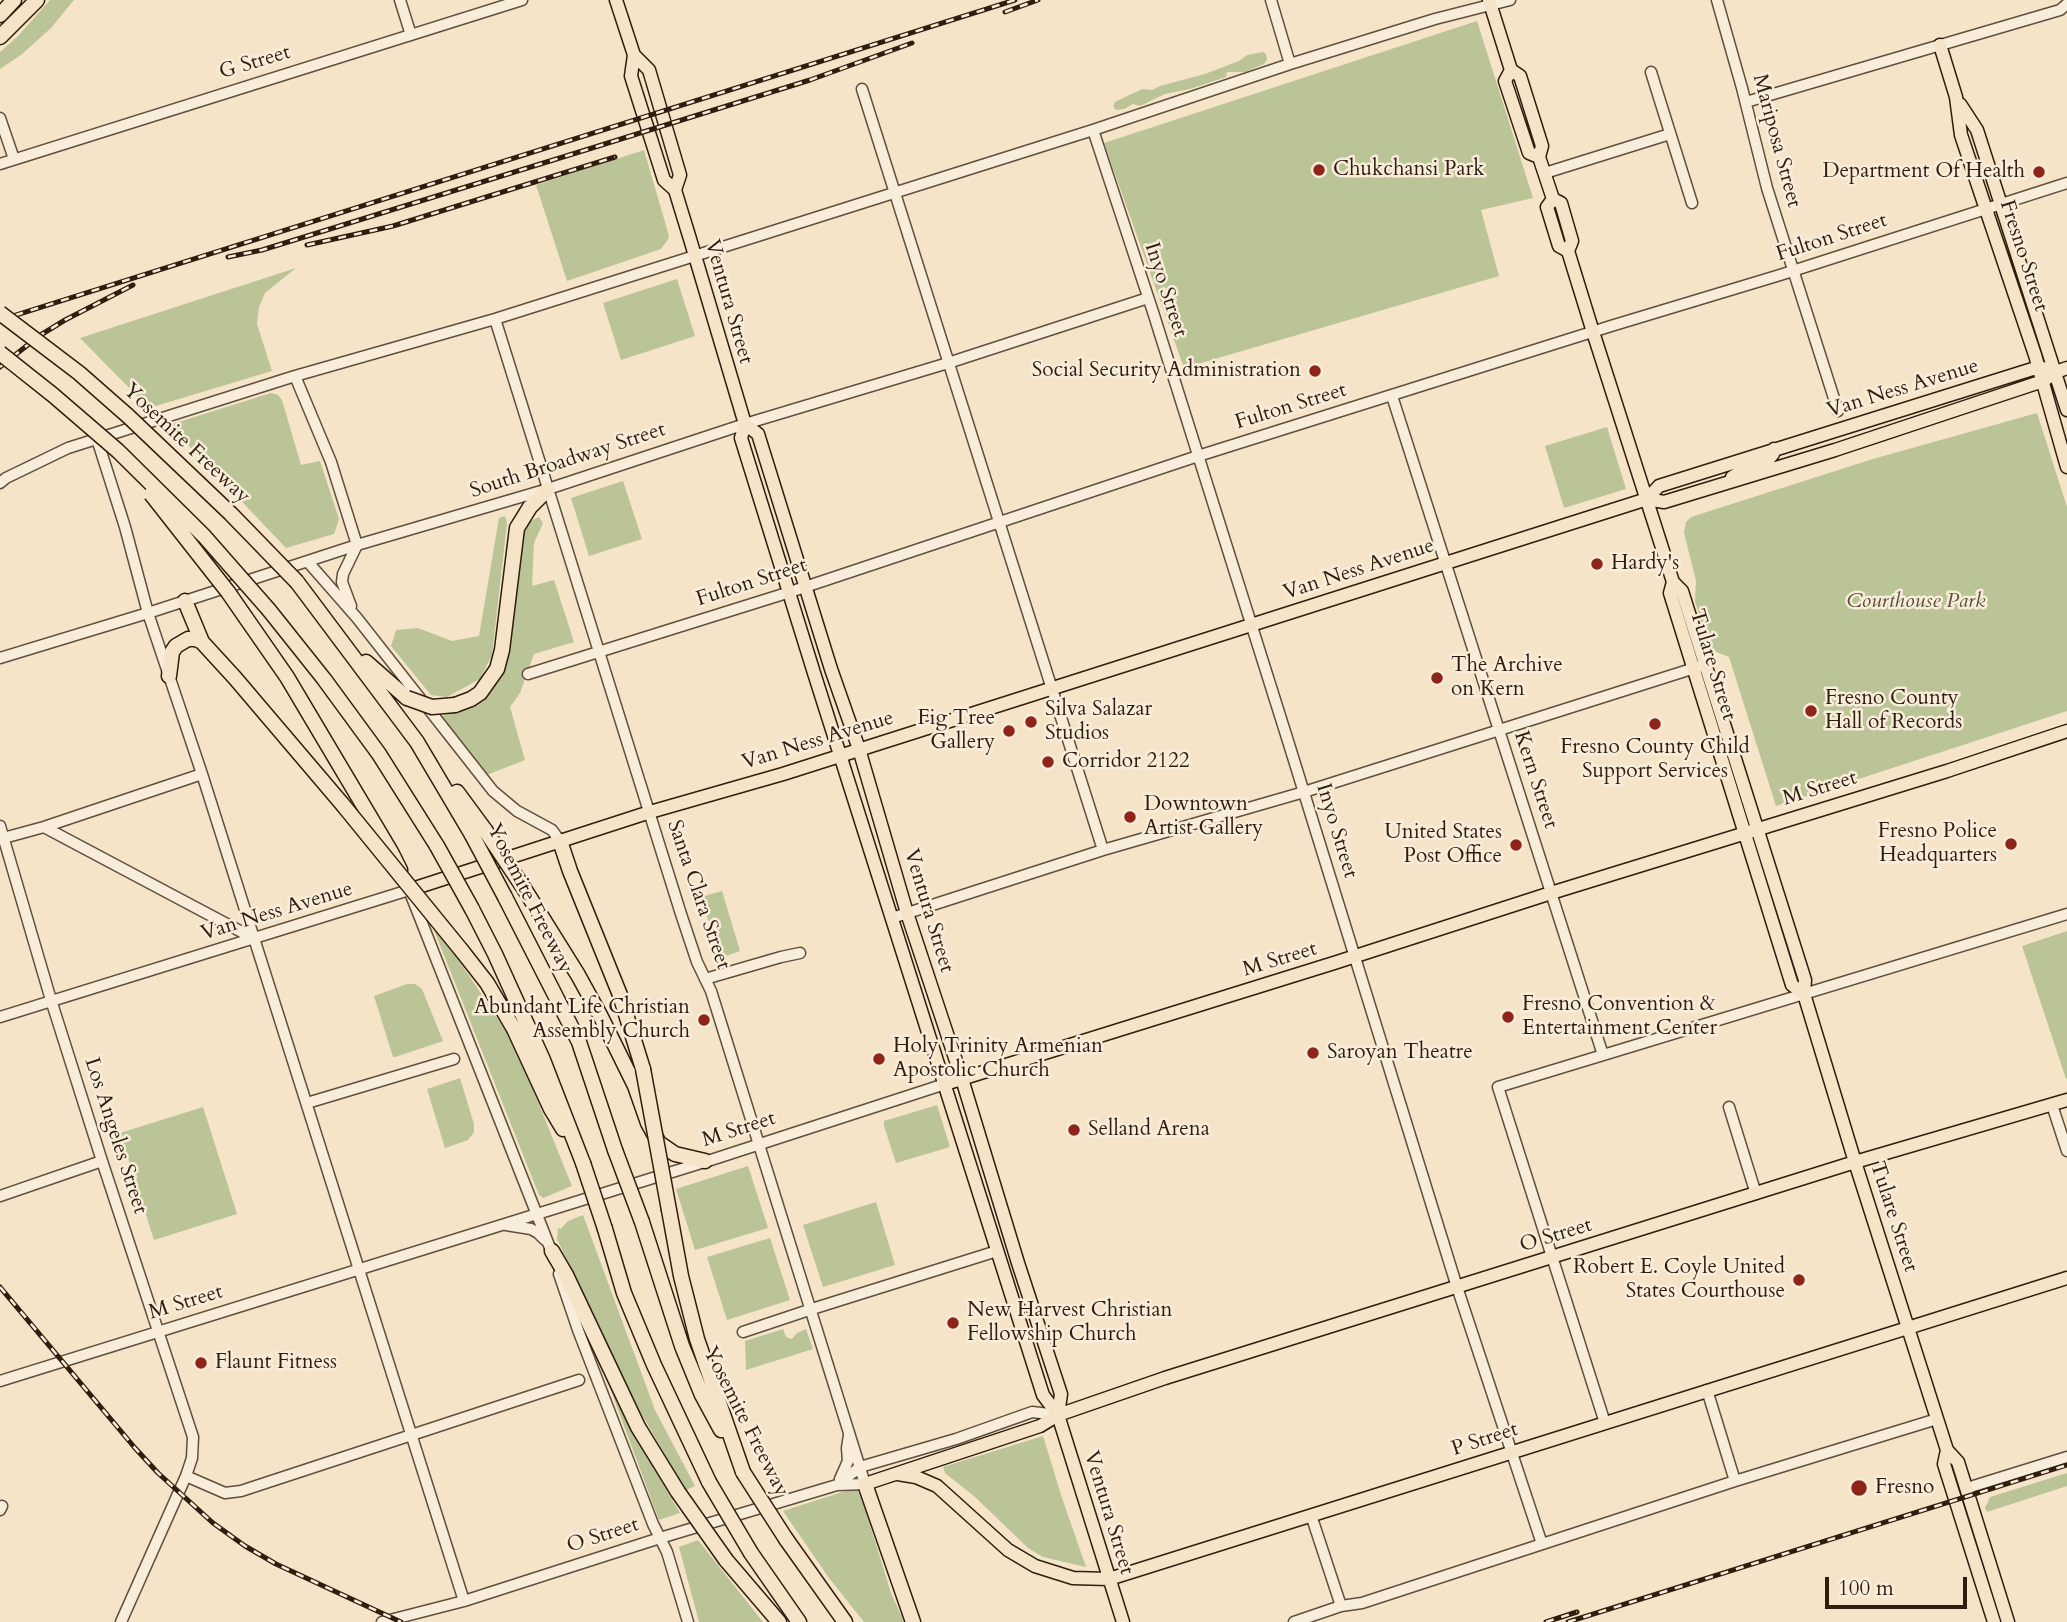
<!DOCTYPE html>
<html>
<head>
<meta charset="utf-8">
<style>
  body { margin:0 }
  #map { position:relative; width:2067px; height:1622px; overflow:hidden; background:#f5e4c8; font-family:Cardo,serif }
  canvas { display:block }
  .scale { position:absolute; left:1825px; top:1577px; width:142px; height:32px; box-sizing:border-box; border:4px solid #2f1d0e; border-top:0; padding-left:9px; font-size:21px; line-height:24px; white-space:nowrap; color:#2f1d0e; -webkit-text-stroke:5px #f8eddb; paint-order:stroke }
</style>
</head>
<body>
<div id="map">
<canvas width="2067" height="1622"></canvas>
<div class="scale">100 m</div>
</div>
<script>
const context = document.querySelector('canvas').getContext('2d');
context.lineJoin = 'round';
function fillPath(path, color) {
  context.fillStyle = color;
  context.fill(path, 'evenodd');
}
function poly(rows) {
  const path = new Path2D();
  for (const r of rows) {
    path.moveTo(r[0], r[1]);
    for (let i = 2; i < r.length; i += 2) path.lineTo(r[i], r[i + 1]);
  }
  return path;
}
function stroke(path, color, width, dash) {
  context.strokeStyle = color;
  context.lineWidth = width;
  context.lineCap = dash ? 'butt' : 'round';
  context.setLineDash(dash || []);
  context.stroke(path);
}
function label(font, color, halo, rows, align = 'center') {
  context.font = font + ' Cardo,serif';
  context.lineWidth = 5;
  context.setLineDash([]);
  context.textBaseline = 'middle';
  context.strokeStyle = halo;
  context.fillStyle = color;
  for (const [text, x, y, turn = 0] of rows) {
    context.save();
    context.translate(x, y);
    context.rotate((+turn || 0) * Math.PI / 180);
    context.textAlign = isNaN(turn) ? turn : align;
    if (halo) context.strokeText(text, 0, 0);
    context.fillText(text, 0, 0);
    context.restore();
  }
}
fillPath(poly([
  [50,0,74,0,51,28,21,55,0,69,0,52,18,36],
  [1477,21,1533,198,1481,210,1499,276,1184,368,1104,143],
  [1263,52,1266,54,1267,60,1264,64,1245,72,1227,72,1226,77,1190,89,1165,94,1140,106,1133,104,1124,109,1116,110,1113,106,1115,102,1142,89,1152,90,1160,86,1205,74,1239,61,1247,55],
  [644,150,669,236,667,241,661,249,567,281,536,185],
  [296,268,265,293,259,307,257,324,272,371,149,408,80,338],
  [677,279,695,336,621,360,603,303],
  [271,393,278,395,282,400,301,465,320,461,339,519,334,534,286,548,169,425],
  [2037,413,2067,507,2067,711,1776,806,1729,657,1709,649,1695,601,1696,581,1684,533,1686,522,1691,517,1873,459],
  [1607,427,1626,489,1564,508,1545,446],
  [623,481,642,539,589,556,571,498],
  [505,516,507,523,492,655,480,679,447,697,431,695,391,646,396,630,418,628,452,641,479,636,499,518],
  [539,517,543,523,534,543,532,586,554,580,574,642,534,654,520,693,510,707,525,760,484,776,442,716,488,694,506,660,517,562,526,523],
  [722,891,740,951,720,958,701,897],
  [430,920,470,977,505,1030,532,1087,572,1186,543,1198,539,1195],
  [2067,931,2067,1078,2066,1079,2022,946],
  [407,984,415,984,422,989,443,1041,395,1057,393,1057,374,996],
  [460,1078,474,1124,474,1132,468,1140,445,1148,427,1089],
  [937,1105,950,1147,896,1163,884,1126,884,1121],
  [203,1107,237,1214,154,1240,120,1133],
  [748,1166,768,1228,695,1250,676,1189],
  [876,1202,895,1265,823,1287,803,1225],
  [583,1215,655,1410,695,1486,686,1490,629,1393,557,1239,558,1228,561,1229,568,1221],
  [770,1238,790,1300,727,1320,707,1257],
  [783,1329,786,1337,792,1339,797,1333,806,1329,813,1349,746,1370,745,1341],
  [601,1364,629,1424,680,1513,659,1520],
  [1043,1436,1062,1498,1086,1567,1043,1557,1028,1548,975,1497,945,1473,943,1467],
  [2067,1473,2067,1486,1987,1512,1985,1508,1990,1497],
  [855,1488,858,1491,865,1509,891,1593,904,1622,864,1622,829,1578,783,1511],
  [698,1540,763,1622,699,1622,679,1547]
]), '#bbc496');
const minor = poly([
  [400,0,411,35],
  [1271,0,1290,64],
  [1717,0,1742,88,1767,188,1838,411],
  [1651,72,1692,203],
  [862,89,1103,850],
  [1746,102,2060,10,2067,4],
  [0,118,14,159],
  [1093,130,1153,312,1288,741,1457,1287,1542,1544],
  [0,164,522,0],
  [1545,173,1670,134],
  [295,376,331,462,357,545],
  [1392,396,1603,1055],
  [97,439,125,527,148,613,202,774,464,1601],
  [0,483,6,478,68,448,295,376,495,319,1093,130,1290,64,1435,19,1510,0],
  [308,562,357,618,493,791,517,811,552,830,560,841],
  [351,606,342,582,343,574,357,545],
  [0,658,148,613,357,545,548,489,745,424,948,363,1148,298],
  [528,674,790,592,1198,456,1611,326,1780,275,2067,183],
  [0,826,51,1000,102,1161,193,1437,192,1458,186,1476,121,1622],
  [44,827,255,939],
  [0,839,44,827,202,774],
  [892,918,1103,850,1304,792,1701,666],
  [705,979,781,957,800,953],
  [0,1017,409,890,554,1258],
  [307,1103,454,1059],
  [2052,1105,2067,1151],
  [1729,1107,1756,1194],
  [0,1196,102,1161],
  [506,1225,531,1229,538,1233,545,1240],
  [559,1274,578,1330,653,1524,667,1552,688,1622],
  [743,1332,812,1309,997,1251],
  [0,1381,714,1159,945,1084],
  [1707,1390,1735,1481],
  [1605,1423,1498,1087,2067,914],
  [186,1476,225,1493,241,1491,579,1380],
  [840,1479,848,1461,847,1448,849,1435],
  [837,1485,860,1467,956,1439,1032,1412,1058,1415],
  [1967,1488,2067,1457],
  [0,1510,2,1506],
  [1311,1515,1341,1606],
  [382,1622,464,1601,660,1538,837,1485,865,1484,711,991,697,962,681,914,495,319],
  [1294,1622,1341,1606,1362,1603,1735,1481,1937,1419]
]);
const major = poly([
  [616,0,634,55,631,76,664,180,675,190,690,239,745,424,741,438,814,673,1043,1395,1058,1415,1123,1622],
  [1489,0,1511,70,1520,76,1542,146,1539,157,1553,199,1561,203,1572,241,1568,251,1593,332,1673,582,1682,591,1805,980,1804,994,1855,1162,1947,1450,1958,1462,2008,1622],
  [1940,45,1956,97,1961,135,2035,355,2067,467],
  [634,55,649,70,680,175,675,190],
  [1511,70,1505,81,1529,153,1539,157],
  [1960,104,1977,130,2067,410],
  [1553,199,1547,207,1559,246,1568,251],
  [745,424,758,434,831,669,859,749,907,913,962,1079,1018,1263,1061,1394,1058,1415],
  [1732,477,1748,467,1766,462,1773,454,1774,449],
  [1647,499,1659,486,2039,367,2046,369],
  [1673,582,1670,593,1792,985,1804,994],
  [409,890,650,812,783,774,1647,499,1664,502,1835,450,2043,381,2056,372,2067,368],
  [945,1084,1334,963,1551,893,1947,771,2067,731],
  [1947,1450,1944,1464,1994,1622],
  [898,1474,916,1477,937,1486,1008,1550,1035,1566,1073,1578,1109,1579,2067,1278],
  [865,1484,1040,1426,1058,1415,1165,1378,1855,1162,2067,1100]
]);
const highway = poly([
  [0,15,14,0],
  [0,37,37,0],
  [297,582,417,742,472,835],
  [185,601,202,642,235,678,343,805],
  [269,610,324,679,379,754,437,846],
  [246,618,287,677,391,852,400,870],
  [366,662,407,698],
  [169,676,172,652,176,646,188,639,196,639,202,642],
  [455,705,471,699,480,693,497,669,502,650,517,528,530,507,548,489],
  [457,792,485,830],
  [560,841,570,871,620,995,643,1069],
  [525,890,578,975,600,1015,635,1086,648,1123,659,1143,675,1154,705,1161],
  [505,897,579,1042,615,1150],
  [472,909,495,954,543,1060,583,1163],
  [462,951,487,983,514,1029,551,1109,563,1129],
  [669,1210,681,1276,697,1339,743,1472],
  [642,1222,682,1346,702,1395,721,1430],
  [605,1229,624,1293,654,1365,709,1482],
  [552,1251,566,1275,638,1427,678,1492],
  [865,1484,913,1622],
  [786,1539,845,1622],
  [751,1553,799,1622],
  [726,1560,779,1622]
]);
stroke(minor, '#604f3c', 13);
stroke(major, '#2f1d0e', 15);
stroke(highway, '#2f1d0e', 17);
stroke(minor, '#f8eddb', 10);
stroke(major, '#f5e4c8', 12);
stroke(highway, '#f5e4c8', 14);
const rail = poly([
  [1005,12,1038,0],
  [307,245,393,226,615,157],
  [228,257,262,250,592,148,810,80,912,43],
  [0,320,1015,0],
  [0,367,39,336,65,320,133,285],
  [0,1287,135,1448,158,1473,213,1523,245,1546,276,1564,401,1622],
  [1546,1622,1577,1612],
  [1568,1622,2067,1465]
]);
stroke(rail, '#2f1d0e', 5);
stroke(rail, '#f8eddb', 2.5, [8]);
const highwayBridge = poly([
  [0,313,79,373,128,416,231,514,297,582],
  [0,353,53,395,118,451,204,536,269,610],
  [151,494,228,592,246,618],
  [407,698,432,707,455,705],
  [343,805,462,951],
  [485,830,525,890],
  [472,835,505,897],
  [437,846,472,909],
  [643,1069,669,1210],
  [615,1150,642,1222],
  [583,1163,605,1229],
  [743,1472,786,1539],
  [709,1482,751,1553],
  [678,1492,726,1560]
]);
stroke(highwayBridge, '#2f1d0e', 17, []);
stroke(highwayBridge, '#f5e4c8', 14);
for (const [x, y, r, color] of [
  [1319,170,7,"#8f2418"],
  [2039,172,7,"#8f2418"],
  [1315,371,7,"#8f2418"],
  [1597,564,7,"#8f2418"],
  [1437,678,7,"#8f2418"],
  [1811,711,7,"#8f2418"],
  [1031,722,7,"#8f2418"],
  [1655,724,7,"#8f2418"],
  [1009,731,7,"#8f2418"],
  [1048,762,7,"#8f2418"],
  [1130,817,7,"#8f2418"],
  [2011,844,7,"#8f2418"],
  [1516,845,7,"#8f2418"],
  [1508,1017,7,"#8f2418"],
  [704,1020,7,"#8f2418"],
  [1313,1053,7,"#8f2418"],
  [879,1059,7,"#8f2418"],
  [1074,1130,7,"#8f2418"],
  [1799,1280,7,"#8f2418"],
  [953,1323,7,"#8f2418"],
  [201,1363,7,"#8f2418"],
  [1859,1488,9,"#8f2418"]
]) {
  const dot = new Path2D();
  dot.arc(x, y, r, 0, 2 * Math.PI);
  context.fillStyle = color;
  context.fill(dot);
  stroke(dot, '#f8eddb', 2.5);
}
label('21px', '#2f1d0e', '#f8eddb', [
  ["G Street",255,63,-17],
  ["Mariposa Street",1776,141,75],
  ["Fulton Street",1832,238,-18],
  ["Fresno Street",2023,256,72],
  ["Inyo Street",1165,290,72],
  ["Ventura Street",728,302,74],
  ["Van Ness Avenue",1903,389,-17],
  ["Fulton Street",1291,407,-17],
  ["Yosemite Freeway",186,444,43],
  ["South Broadway Street",568,461,-18],
  ["Van Ness Avenue",1359,570,-18],
  ["Fulton Street",752,583,-18],
  ["Tulare Street",1712,665,73],
  ["Van Ness Avenue",818,741,-17],
  ["Kern Street",1535,780,72],
  ["M Street",1820,789,-17],
  ["Inyo Street",1336,831,73],
  ["Santa Clara Street",698,895,71],
  ["Yosemite Freeway",529,899,63],
  ["Ventura Street",928,911,73],
  ["Van Ness Avenue",277,912,-17],
  ["M Street",1280,960,-17],
  ["M Street",739,1130,-18],
  ["Los Angeles Street",115,1136,72],
  ["Tulare Street",1893,1217,72],
  ["O Street",1556,1236,-17],
  ["M Street",186,1303,-17],
  ["Yosemite Freeway",745,1422,63],
  ["P Street",1485,1440,-18],
  ["Ventura Street",1108,1513,73],
  ["O Street",603,1536,-18]
]);
label('21px', '#2f1d0e', '#f8eddb', [
  ["Chukchansi Park",1333,170],
  ["Department Of Health",2025,172,"right"],
  ["Social Security Administration",1301,371,"right"],
  ["Hardy's",1611,564],
  ["The Archive",1451,666],
  ["on Kern",1451,690],
  ["Fresno County",1825,699],
  ["Hall of Records",1825,723],
  ["Silva Salazar",1045,710],
  ["Studios",1045,734],
  ["Fig Tree",995,719,"right"],
  ["Gallery",995,743,"right"],
  ["Fresno County Child",1655,748,"center"],
  ["Support Services",1655,772,"center"],
  ["Corridor 2122",1062,762],
  ["Downtown",1144,805],
  ["Artist Gallery",1144,829],
  ["Fresno Police",1997,832,"right"],
  ["Headquarters",1997,856,"right"],
  ["United States",1502,833,"right"],
  ["Post Office",1502,857,"right"],
  ["Fresno Convention &",1522,1005],
  ["Entertainment Center",1522,1029],
  ["Abundant Life Christian",690,1008,"right"],
  ["Assembly Church",690,1032,"right"],
  ["Holy Trinity Armenian",893,1047],
  ["Apostolic Church",893,1071],
  ["Saroyan Theatre",1327,1053],
  ["Selland Arena",1088,1130],
  ["Robert E. Coyle United",1785,1268,"right"],
  ["States Courthouse",1785,1292,"right"],
  ["New Harvest Christian",967,1311],
  ["Fellowship Church",967,1335],
  ["Flaunt Fitness",215,1363],
  ["Fresno",1875,1488]
], 'left');
label('italic 21px', '#594f37', '#f8eddb', [
  ["Courthouse Park",1916,602]
]);
</script>
</body>
</html>
